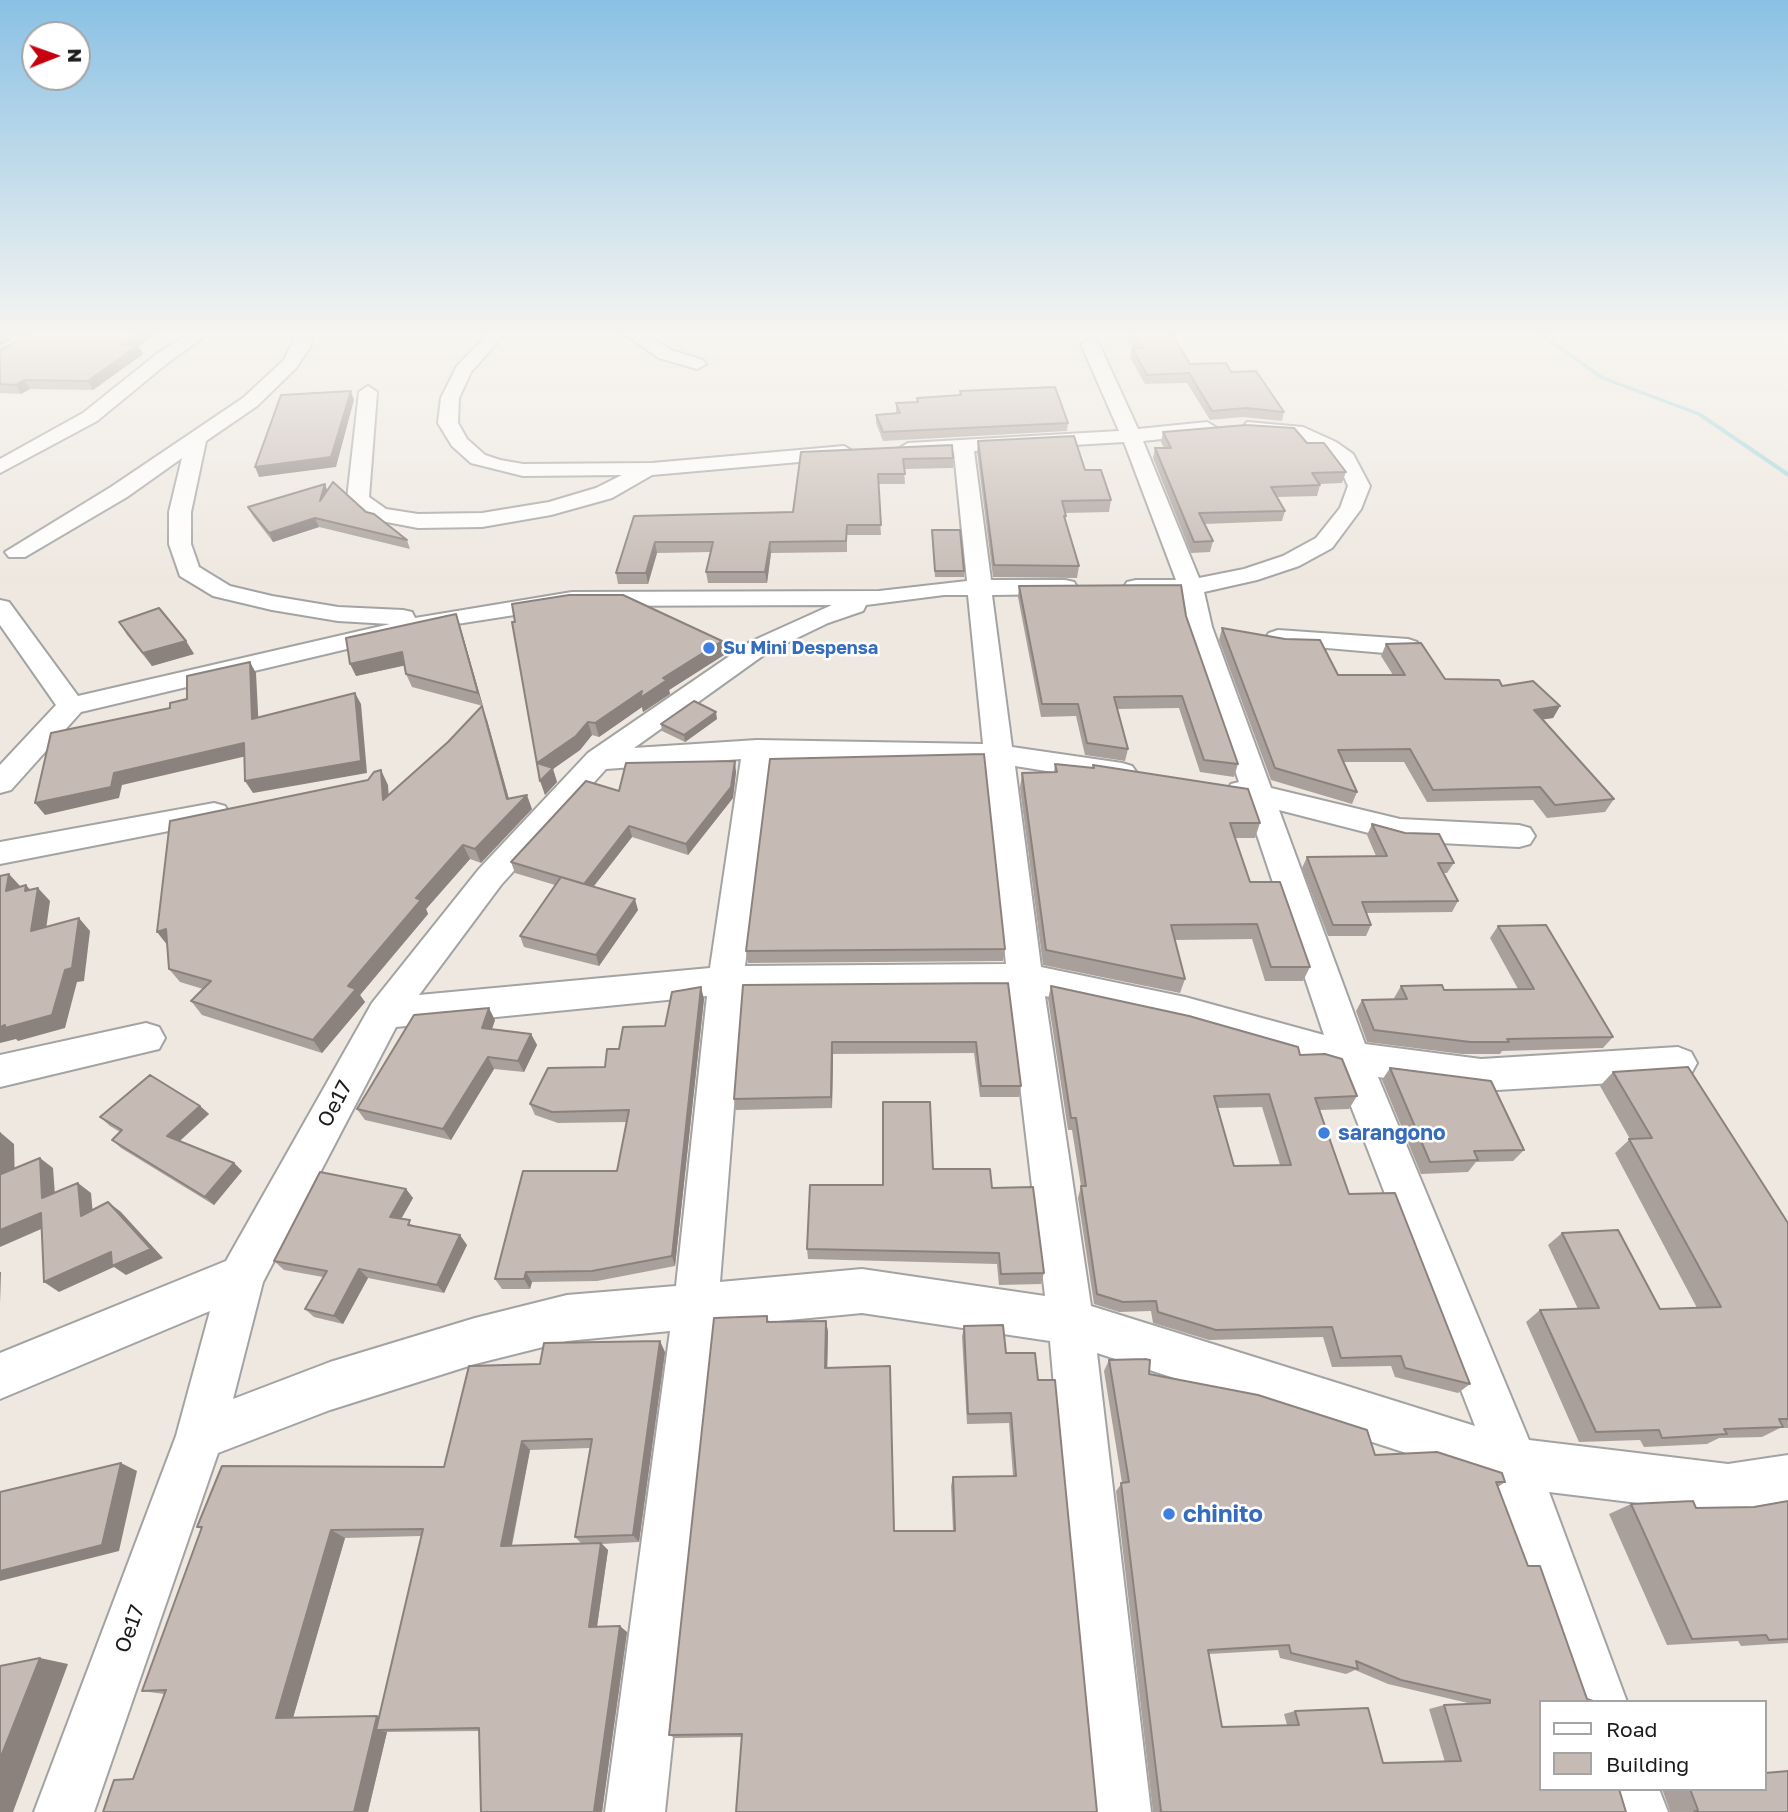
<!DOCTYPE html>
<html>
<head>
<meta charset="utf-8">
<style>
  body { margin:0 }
  #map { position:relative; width:1788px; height:1812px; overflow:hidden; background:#eee8e0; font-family:"Golos Text",sans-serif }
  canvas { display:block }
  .legend { position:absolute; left:1539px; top:1700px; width:228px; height:91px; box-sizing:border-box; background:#fff; border:2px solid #a4a4a4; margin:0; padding:9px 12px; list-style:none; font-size:21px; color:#1c1c1c }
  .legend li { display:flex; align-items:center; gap:14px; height:35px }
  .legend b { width:35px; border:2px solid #a4a4a4 }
  .north { position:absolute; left:21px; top:21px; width:70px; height:70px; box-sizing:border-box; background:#fff; border:2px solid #a4a4a4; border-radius:50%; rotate:89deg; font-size:19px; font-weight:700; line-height:28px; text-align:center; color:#1c1c1c }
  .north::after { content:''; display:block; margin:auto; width:24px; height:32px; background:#c7000f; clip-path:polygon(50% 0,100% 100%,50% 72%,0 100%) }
</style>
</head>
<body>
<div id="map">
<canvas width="1788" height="1812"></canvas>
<ul class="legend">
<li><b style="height:9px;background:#fff"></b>Road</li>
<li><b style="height:19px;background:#c6bab4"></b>Building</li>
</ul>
<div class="north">N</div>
</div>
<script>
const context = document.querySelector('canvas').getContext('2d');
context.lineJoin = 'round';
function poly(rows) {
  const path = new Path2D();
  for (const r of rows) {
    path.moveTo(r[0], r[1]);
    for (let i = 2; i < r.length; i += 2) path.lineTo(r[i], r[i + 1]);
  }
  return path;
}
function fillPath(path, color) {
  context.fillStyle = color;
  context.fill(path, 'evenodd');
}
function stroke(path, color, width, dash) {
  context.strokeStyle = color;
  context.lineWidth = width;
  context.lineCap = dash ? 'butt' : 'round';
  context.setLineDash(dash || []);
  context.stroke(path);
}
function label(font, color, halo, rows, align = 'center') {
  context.font = font + ' "Golos Text",sans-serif';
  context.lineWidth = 5;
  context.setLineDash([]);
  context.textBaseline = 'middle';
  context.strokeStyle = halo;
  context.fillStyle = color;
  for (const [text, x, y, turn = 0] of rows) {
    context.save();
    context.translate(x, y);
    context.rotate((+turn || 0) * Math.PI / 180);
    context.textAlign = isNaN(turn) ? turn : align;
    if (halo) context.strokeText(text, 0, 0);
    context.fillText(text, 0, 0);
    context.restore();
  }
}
fillPath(poly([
  [1536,333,1542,333,1605,377,1701,413,1788,472,1788,477,1697,415,1601,379,1536,333]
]), '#9ed5de');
const minor = poly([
  [190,333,210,333,170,361,97,421,0,473,0,459,83,413,158,353,190,333],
  [297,333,313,333,310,347,297,367,257,406,206,441,191,512,191,544,199,567,230,586,272,596,338,607,403,610,412,612,415,618,572,592,879,591,967,581,954,452,908,455,898,449,908,443,1119,431,1081,344,1090,339,1099,344,1138,429,1207,422,1217,428,1207,434,1143,441,1199,578,1244,569,1283,556,1316,538,1340,508,1348,486,1337,461,1322,450,1292,436,1247,430,1244,426,1247,422,1303,427,1336,442,1353,454,1370,486,1361,509,1332,548,1299,566,1257,580,1204,592,1212,627,1271,788,1400,819,1519,825,1530,828,1535,836,1530,844,1519,847,1400,841,1279,810,1365,1044,1481,1059,1678,1047,1691,1052,1697,1063,1691,1074,1678,1079,1481,1091,1378,1077,1529,1440,1728,1464,1788,1455,1788,1505,1728,1514,1549,1492,1627,1702,1571,1702,1496,1482,1097,1353,1151,1812,1091,1812,1050,1341,862,1313,716,1327,665,1812,605,1812,670,1331,567,1341,475,1364,330,1410,218,1453,94,1812,34,1812,176,1436,210,1311,0,1399,0,1353,226,1261,372,1003,479,869,588,753,750,642,832,605,572,606,444,626,81,712,11,790,0,793,0,765,56,705,0,625,0,600,9,602,78,696,390,624,338,621,272,610,213,596,180,576,169,544,169,512,182,458,127,497,25,557,9,557,5,552,111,487,243,398,284,360,297,333],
  [1124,442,1176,580,1136,580,1127,582,1124,587,1127,592,1136,594,1180,594,1186,627,1239,782,1231,784,1227,791,1231,798,1246,802,1324,1035,1185,997,1041,967,1015,766,1122,783,1132,780,1137,773,1132,766,1122,763,1012,747,992,595,1065,594,1074,592,1077,587,1074,582,1065,580,991,580,974,451,1124,442],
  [944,595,968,595,983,744,757,740,634,748,768,652,828,623,863,611,866,605,944,595],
  [770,758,985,763,1006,964,745,966,770,758],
  [741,759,710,968,419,995,501,885,606,769,741,759],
  [1009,992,1045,1296,862,1269,720,1282,743,994,1009,992],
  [707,996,676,1286,567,1295,475,1318,330,1362,233,1399,263,1282,396,1027,707,996],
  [1045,996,1185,1027,1337,1070,1475,1426,1091,1306,1045,996],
  [488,333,506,333,471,372,459,398,458,423,467,439,485,455,500,460,523,464,652,463,844,446,854,452,844,458,652,475,612,498,551,515,482,527,418,528,371,519,347,499,359,392,368,386,377,392,369,497,386,509,418,514,482,513,549,502,596,488,622,475,523,476,471,463,452,446,438,423,441,398,457,366,488,333],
  [623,333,643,333,671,350,703,360,706,364,697,369,659,358,623,333],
  [1278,630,1408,639,1417,642,1421,647,1417,652,1408,655,1269,643,1265,638,1269,633,1278,630],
  [214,803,225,806,229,813,225,820,0,864,0,842,214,803],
  [146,1023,159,1027,165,1038,159,1049,0,1087,0,1055,146,1023],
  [1601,1789,1659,1789,1668,1812,1608,1812,1601,1789]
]);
stroke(minor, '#a3a3a3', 4);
fillPath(minor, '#fff');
fillPath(poly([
  [32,333,159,333,139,346,143,354,93,390,30,389,21,394,0,393,0,350],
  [1129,333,1172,333,1190,364,1231,372,1284,412,1282,421,1243,417,1210,420,1187,383,1145,384,1130,357,1132,348,1134,348,1128,341],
  [960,391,1068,423,1067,431,883,441,876,423,876,415,896,413,896,403,916,402,917,398,960,395],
  [1163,432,1307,443,1346,472,1342,483,1319,484,1320,485,1317,496,1277,497,1285,511,1282,521,1204,524,1213,541,1210,552,1191,553,1153,458,1155,448,1164,448,1161,442],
  [978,441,1085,470,1111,500,1109,512,1065,513,1066,516,1065,522,1079,566,1077,578,993,577,977,452],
  [801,452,953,458,953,468,904,469,905,484,878,484,881,535,847,535,847,552,771,553,767,583,708,583,706,572,711,552,657,553,648,584,618,584,616,573,634,516,793,512],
  [325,484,327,491,366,512,407,540,410,549,319,527,273,542,253,516,248,507],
  [932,530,964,571,964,577,935,577],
  [1019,586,1186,616,1238,764,1234,777,1200,772,1179,708,1117,709,1128,749,1125,761,1085,755,1076,716,1041,717,1018,597],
  [119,622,186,641,194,654,152,666,127,635],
  [512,622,724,655,669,690,670,694,643,712,642,707,599,737,592,735,580,750,553,769,557,782,545,795],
  [460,626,483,706,412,687,406,674,405,665,356,676],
  [1222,628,1338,675,1393,675,1381,656,1386,644,1445,679,1502,686,1560,706,1553,718,1543,719,1614,799,1605,812,1547,818,1533,800,1427,802,1404,762,1343,762,1357,792,1352,804,1271,780,1219,640],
  [717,719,685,742,662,731,661,724],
  [487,720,509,799,532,809,481,863,470,859,426,909,428,914,360,995,365,1002,322,1053,202,1015,191,1001,203,989,180,982,169,969,388,785,388,795],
  [1055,764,1093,768,1093,765,1260,823,1255,838,1235,838,1250,882,1310,967,1303,981,1265,981,1252,939,1175,940,1185,979,1180,993,1043,965,1020,788,1022,773,1054,772],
  [736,772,733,798,688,855,632,837,593,887,638,910,599,966,524,947,520,936,555,885,515,873,511,862,619,791],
  [1372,824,1454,863,1447,873,1444,873,1458,901,1452,912,1366,913,1371,925,1366,936,1328,936,1302,868,1307,857,1376,856,1367,835],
  [1498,926,1613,1037,1603,1048,1502,1051,1500,1054,1462,1054,1367,1042,1356,1011,1362,1000,1395,999,1394,998,1401,986,1444,990,1518,989,1490,938],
  [1005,949,1003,961,748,963,746,951],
  [1008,983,1021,1086,1019,1097,980,1097,974,1053,833,1054,832,1108,736,1110,734,1099,743,985],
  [1051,986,1300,1055,1357,1096,1349,1109,1320,1110,1349,1194,1470,1384,1458,1393,1395,1377,1391,1366,1332,1367,1323,1337,1209,1340,1153,1323,1151,1311,1119,1312,1094,1304,1078,1198,1081,1186,1072,1130,1068,1130,1048,999],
  [1262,1107,1280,1165,1234,1166,1217,1108],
  [704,999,675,1266,597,1281,532,1282,530,1289,502,1289,495,1279,617,1171,627,1122,558,1123,535,1115,530,1104,605,1067,619,1049,665,1026],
  [495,1020,492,1029,531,1034,537,1045,524,1072,494,1069,451,1140,365,1120,357,1109],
  [1390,1068,1524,1150,1513,1161,1476,1162,1468,1172,1421,1174,1382,1080],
  [1613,1072,1788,1223,1788,1428,1780,1428,1762,1437,1719,1438,1707,1444,1644,1447,1640,1440,1579,1442,1526,1322,1540,1310,1578,1309,1548,1245,1562,1233,1660,1309,1697,1308,1615,1153,1630,1139,1600,1086],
  [200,1106,209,1114,180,1141,234,1163,242,1171,214,1205,121,1148,112,1140,120,1132,110,1126,100,1117],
  [933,1169,992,1188,1044,1273,1041,1284,999,1285,997,1264,808,1259,807,1249,883,1185],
  [406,1189,413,1198,401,1219,414,1226,467,1245,444,1293,368,1278,343,1324,314,1317,305,1309,323,1277,284,1270,274,1261],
  [767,1316,769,1322,826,1321,828,1332,827,1368,894,1531,953,1531,951,1486,953,1477,1013,1476,1009,1423,967,1424,962,1337,964,1326,1006,1353,1038,1380,1097,1812,742,1737,675,1738,669,1735],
  [665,1352,639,1542,602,1544,608,1550,597,1627,627,1632,602,1812,604,1812,481,1812,479,1731,387,1732,368,1812,103,1812,133,1779,164,1694,142,1691,201,1529,197,1527,444,1467,540,1364],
  [590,1448,575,1537,582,1544,512,1546,530,1450],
  [421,1536,379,1717,293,1718,345,1538],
  [1109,1360,1375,1455,1505,1482,1498,1487,1541,1702,1626,1812,1153,1812,1116,1491,1122,1483,1104,1371],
  [1278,1650,1280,1658,1346,1674,1355,1670,1388,1684,1472,1704,1444,1705,1429,1709,1445,1762,1383,1763,1295,1711,1284,1714,1287,1725,1222,1727,1209,1654],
  [1788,1501,1788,1643,1741,1646,1738,1641,1667,1645,1609,1514,1631,1504,1696,1508,1754,1507],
  [1662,1789,1765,1789,1788,1812,1668,1812,1670,1811]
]), '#aaa09b');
fillPath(poly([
  [1,333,23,333,0,346,0,334],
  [140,333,159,333,139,346,143,354,93,390,88,381,121,345],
  [24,380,30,389,21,394,16,385],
  [351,391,354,400,336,467,259,477,255,467],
  [325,484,328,493,320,501],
  [315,518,319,527,273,542,269,533],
  [655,542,657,553,648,584,646,573],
  [770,542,771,553,767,583,765,572],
  [456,614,460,626,483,706,478,693],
  [186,641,194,654,152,666,143,653],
  [722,641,724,655,669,690,670,694,643,712,642,707,599,737,595,723,642,691],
  [402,652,407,665,356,676,350,664],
  [250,662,256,673,259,731,252,719],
  [355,693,361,704,367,773,253,793,245,781],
  [482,706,487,720,512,810,527,795,532,809,481,863,475,849,507,799],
  [1560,706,1553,718,1527,722,1534,710],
  [716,712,717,719,685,742,684,735],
  [588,722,592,735,580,750,553,769,557,782,545,795,540,781,537,763],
  [244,743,251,755,122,785,119,798,45,815,35,803,114,773],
  [735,761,736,772,733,798,688,855,686,844],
  [381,770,388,785,390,814,383,800],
  [629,826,632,837,587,895,584,884],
  [463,845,470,859,426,909,428,914,360,995,365,1002,322,1053,313,1040,348,986,416,898],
  [9,874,21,887,6,891],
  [26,885,37,897,38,888,50,901,44,944,31,931,25,891],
  [635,899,638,910,599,966,596,955],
  [79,918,90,931,84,981,77,982,65,1028,18,1041,16,1039,0,1043,0,1027],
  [166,929,168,946,157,932],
  [701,987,704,999,675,1266,672,1256],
  [489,1008,495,1020,488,1040,482,1028],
  [531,1034,537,1045,524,1072,518,1061],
  [832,1042,833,1054,832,1108,831,1097],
  [488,1057,494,1069,451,1140,443,1129],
  [200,1106,209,1114,176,1144,167,1136],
  [1,1133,14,1144,15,1184,1,1174],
  [40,1158,53,1168,56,1209,42,1198],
  [234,1163,242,1171,214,1205,205,1197],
  [78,1183,91,1193,94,1226,81,1216],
  [406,1189,413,1198,397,1226,390,1217],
  [108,1202,121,1212,163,1258,126,1275,114,1267,59,1292,44,1282,111,1252],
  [41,1213,55,1223,0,1247,0,1230],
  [460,1235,467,1245,444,1293,437,1285],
  [359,1269,368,1278,343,1324,334,1316],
  [0,1272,1,1272,0,1303],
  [526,1272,532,1282,530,1289,524,1279],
  [826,1321,828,1332,827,1379,825,1368],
  [660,1341,665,1352,639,1542,633,1535],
  [522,1441,530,1450,510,1553,501,1546],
  [121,1463,137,1471,119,1551,0,1581,0,1571],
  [331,1530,345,1538,292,1721,276,1718],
  [601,1543,608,1550,596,1633,589,1627],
  [620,1626,627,1632,602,1812,594,1811],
  [40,1658,68,1664,13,1812,0,1812,0,1759],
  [377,1716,390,1719,376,1730,387,1732,368,1812,354,1812]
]), '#8b827e');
const building = poly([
  [32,333,140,333,121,345,138,345,88,381,24,380,16,385,0,384,0,350,32,333],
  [1130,333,1172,333,1190,364,1226,363,1231,372,1256,371,1284,412,1246,408,1212,411,1189,373,1147,375,1132,348,1143,348,1130,333],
  [1055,387,1068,423,883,432,876,415,900,413,896,403,918,402,917,398,961,395,960,391,1055,387],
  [351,391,331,457,255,467,281,395,351,391],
  [1246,425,1294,428,1307,443,1324,443,1346,472,1312,473,1320,485,1271,487,1285,511,1199,513,1213,541,1194,542,1155,448,1171,448,1163,432,1246,425],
  [1074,436,1085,470,1101,470,1111,500,1062,501,1066,516,1064,516,1079,566,994,565,978,441,1074,436],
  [952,445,953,458,903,459,905,474,878,474,881,525,847,525,846,541,770,542,765,572,706,572,713,542,655,542,646,573,616,573,634,516,793,512,801,452,952,445],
  [333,482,366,512,374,514,407,540,315,518,269,533,248,507,325,484,320,501,333,482],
  [932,530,960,530,964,571,935,571,932,530],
  [1181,585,1186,616,1238,764,1204,760,1182,696,1114,697,1128,749,1087,743,1078,704,1042,704,1019,586,1181,585],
  [569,595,623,595,722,641,663,678,667,680,640,698,642,691,595,723,588,722,576,736,537,763,553,768,540,781,512,622,515,622,512,604,569,595],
  [159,608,186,641,143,653,119,622,159,608],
  [456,614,478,693,406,674,402,652,350,664,346,638,456,614],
  [1222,628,1285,639,1320,640,1338,675,1405,675,1386,644,1421,643,1445,679,1499,680,1502,686,1533,681,1560,706,1534,710,1614,799,1555,805,1540,787,1433,790,1410,749,1338,750,1357,792,1275,768,1222,628],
  [250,662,252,719,355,693,361,761,245,781,244,743,114,773,111,787,35,803,51,733,170,708,170,703,187,699,187,676,250,662],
  [694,701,716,712,684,735,661,724,694,701],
  [482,706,507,799,527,795,475,849,463,845,416,898,421,900,348,986,356,989,313,1040,191,1001,211,981,169,969,166,929,157,932,170,821,368,780,374,772,381,770,383,800,448,742,482,706],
  [984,754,1005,949,746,951,770,759,984,754],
  [735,761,731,787,686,844,629,826,584,884,511,862,586,781,619,791,626,763,735,761],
  [1055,764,1094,768,1093,765,1248,789,1260,823,1230,823,1250,882,1280,882,1310,967,1271,967,1257,924,1171,925,1185,979,1046,950,1022,773,1057,772,1055,764],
  [1372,824,1405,833,1439,834,1454,863,1438,863,1458,901,1362,902,1371,925,1333,925,1307,857,1387,856,1372,824],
  [9,874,6,891,26,885,25,891,38,888,31,931,79,918,72,968,65,970,52,1015,5,1028,5,1025,0,1027,0,876,9,874],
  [561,877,635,899,596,955,520,936,561,877],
  [1546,925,1613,1037,1507,1039,1509,1042,1470,1042,1374,1030,1362,1000,1407,999,1401,986,1442,985,1444,990,1534,989,1498,926,1546,925],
  [1008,983,1021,1086,981,1086,976,1042,832,1042,831,1097,734,1099,743,985,1008,983],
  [1051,986,1189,1016,1298,1047,1300,1055,1325,1054,1342,1059,1357,1096,1315,1098,1349,1194,1395,1193,1470,1384,1405,1368,1401,1356,1341,1358,1332,1327,1216,1330,1158,1312,1156,1301,1123,1302,1097,1294,1081,1186,1086,1186,1076,1118,1071,1118,1051,986],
  [1269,1094,1291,1165,1234,1166,1214,1096,1269,1094],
  [701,987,672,1256,592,1271,526,1272,524,1279,495,1279,523,1171,617,1171,629,1110,552,1112,530,1104,548,1068,605,1067,607,1049,619,1049,623,1027,665,1026,672,992,701,987],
  [489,1008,482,1028,531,1034,518,1061,488,1057,443,1129,357,1109,414,1015,489,1008],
  [1688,1067,1788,1223,1788,1419,1779,1419,1783,1427,1724,1429,1727,1434,1662,1438,1659,1430,1596,1432,1540,1310,1599,1308,1562,1233,1618,1230,1660,1309,1721,1307,1629,1139,1652,1138,1613,1072,1688,1067],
  [1390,1068,1491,1081,1524,1150,1474,1151,1478,1160,1430,1162,1390,1068],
  [150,1075,200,1106,167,1136,234,1163,205,1197,112,1140,122,1130,100,1117,150,1075],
  [883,1102,930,1102,933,1169,990,1169,992,1188,1033,1187,1044,1273,1001,1274,999,1253,807,1249,810,1185,883,1185,883,1102],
  [0,1133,1,1174,40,1158,42,1198,78,1183,81,1216,108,1202,151,1249,112,1266,111,1252,44,1282,41,1213,0,1230,0,1133],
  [320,1172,406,1189,390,1217,410,1220,408,1225,460,1235,437,1285,359,1269,334,1316,305,1309,327,1271,274,1261,320,1172],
  [767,1316,767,1322,826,1321,825,1368,890,1366,894,1531,955,1531,953,1477,1016,1476,1011,1413,968,1414,964,1326,1003,1325,1006,1353,1035,1353,1038,1380,1055,1380,1097,1812,736,1812,742,1734,669,1735,714,1318,767,1316],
  [660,1341,633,1535,575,1537,592,1439,522,1441,501,1546,601,1543,589,1627,620,1626,594,1811,600,1812,481,1812,479,1728,376,1730,423,1529,331,1530,276,1718,377,1716,354,1812,103,1812,114,1780,133,1779,166,1690,142,1691,202,1527,197,1527,222,1466,444,1467,469,1366,540,1364,544,1343,660,1341],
  [1145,1359,1150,1360,1149,1374,1258,1395,1367,1430,1375,1455,1437,1452,1502,1473,1505,1482,1496,1482,1528,1566,1540,1566,1587,1699,1596,1702,1541,1702,1541,1789,1619,1789,1626,1812,1160,1812,1161,1811,1121,1483,1129,1482,1109,1360,1145,1359],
  [1289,1645,1291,1653,1358,1669,1356,1661,1401,1680,1490,1700,1490,1703,1444,1705,1461,1761,1383,1763,1368,1708,1295,1711,1299,1725,1222,1727,1208,1650,1289,1645],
  [121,1463,102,1545,0,1571,0,1492,121,1463],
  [1693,1501,1696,1508,1754,1507,1788,1501,1788,1639,1769,1640,1766,1635,1692,1639,1631,1504,1693,1501],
  [40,1658,0,1759,0,1666,40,1658],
  [1788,1771,1788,1812,1694,1812,1698,1810,1690,1789,1765,1789,1765,1773,1788,1771]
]);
fillPath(building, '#c6bab4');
stroke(building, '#8b827e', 2);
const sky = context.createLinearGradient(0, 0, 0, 587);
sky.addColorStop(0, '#8ac1e4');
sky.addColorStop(0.57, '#f7f5f1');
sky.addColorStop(1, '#f7f5f100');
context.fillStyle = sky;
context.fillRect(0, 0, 1788, 587);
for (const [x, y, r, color] of [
  [709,648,7,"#3f7fe0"],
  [1324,1133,7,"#3f7fe0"],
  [1169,1514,7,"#3f7fe0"]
]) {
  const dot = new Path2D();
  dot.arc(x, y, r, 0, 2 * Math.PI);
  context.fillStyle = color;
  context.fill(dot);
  stroke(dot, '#fff', 2.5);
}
label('bold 18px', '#366cbe', '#fff', [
  ["Su Mini Despensa",723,648]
], 'left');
label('21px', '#1c1c1c', '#fff', [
  ["Oe17",335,1104,-62],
  ["Oe17",130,1629,-70]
]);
label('bold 21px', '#366cbe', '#fff', [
  ["sarangono",1338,1133]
], 'left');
label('bold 24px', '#366cbe', '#fff', [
  ["chinito",1183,1514]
], 'left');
</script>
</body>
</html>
